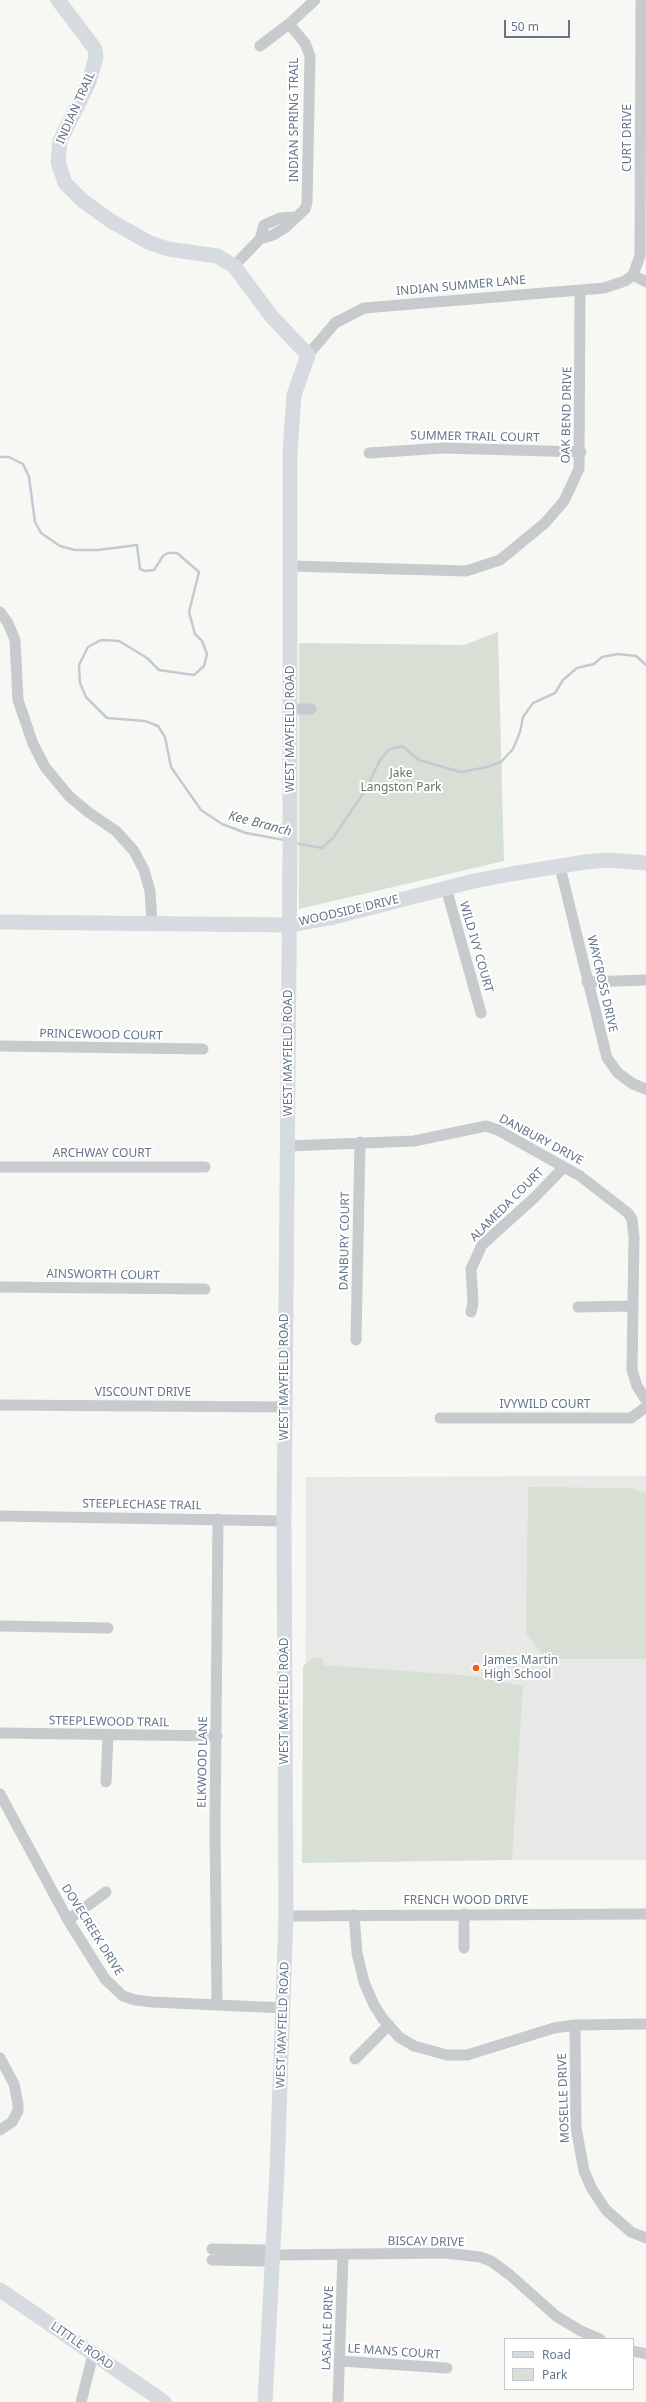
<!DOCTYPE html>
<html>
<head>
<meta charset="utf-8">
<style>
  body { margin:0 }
  #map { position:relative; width:646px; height:2402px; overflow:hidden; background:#f7f8f4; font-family:"Noto Sans",sans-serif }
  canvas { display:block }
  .legend { position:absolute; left:504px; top:2338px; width:130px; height:52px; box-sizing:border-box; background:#fff; border:1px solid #c1c8cf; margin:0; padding:5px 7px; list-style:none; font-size:12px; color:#647588 }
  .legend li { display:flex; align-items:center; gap:8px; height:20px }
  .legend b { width:20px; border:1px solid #c1c8cf }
  .scale { position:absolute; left:504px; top:20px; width:66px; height:18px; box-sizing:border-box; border:2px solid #647588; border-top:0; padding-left:5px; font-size:12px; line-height:14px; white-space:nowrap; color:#647588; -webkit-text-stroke:3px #fff; paint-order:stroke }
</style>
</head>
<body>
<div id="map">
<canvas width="646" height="2402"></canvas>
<ul class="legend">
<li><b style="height:5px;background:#d6dbe0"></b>Road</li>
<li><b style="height:11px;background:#d8e0d5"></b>Park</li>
</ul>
<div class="scale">50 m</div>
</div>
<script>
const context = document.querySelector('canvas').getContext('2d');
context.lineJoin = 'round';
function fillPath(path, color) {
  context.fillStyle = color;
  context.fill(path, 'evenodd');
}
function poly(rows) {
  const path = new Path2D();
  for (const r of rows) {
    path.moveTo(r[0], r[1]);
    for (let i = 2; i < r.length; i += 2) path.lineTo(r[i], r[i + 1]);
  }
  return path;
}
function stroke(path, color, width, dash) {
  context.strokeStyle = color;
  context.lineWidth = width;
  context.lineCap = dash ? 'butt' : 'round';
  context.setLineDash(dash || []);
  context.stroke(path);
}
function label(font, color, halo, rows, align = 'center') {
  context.font = font + ' "Noto Sans",sans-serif';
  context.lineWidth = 4;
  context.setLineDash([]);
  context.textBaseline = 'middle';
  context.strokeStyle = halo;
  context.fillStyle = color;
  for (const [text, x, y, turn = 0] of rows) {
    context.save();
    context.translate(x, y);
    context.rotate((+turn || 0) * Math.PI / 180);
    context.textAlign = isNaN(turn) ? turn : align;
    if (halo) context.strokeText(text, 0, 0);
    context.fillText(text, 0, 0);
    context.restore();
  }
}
fillPath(poly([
  [646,1476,646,1860,305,1860,306,1477]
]), '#e8e9e7');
fillPath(poly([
  [498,632,504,861,299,909,299,643,464,645],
  [528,1487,630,1488,646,1493,646,1659,546,1659,526,1633],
  [313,1658,323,1658,323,1665,475,1676,523,1686,512,1860,302,1863,303,1666]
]), '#d8e0d5');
stroke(poly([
  [0,457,9,457,23,464,29,477,35,522,41,533,60,546,75,550,98,550,137,545,140,569,145,571,154,570,163,556,168,553,177,553,199,572,189,612,195,634,202,641,207,654,204,666,194,675,159,670,147,658,119,641,101,640,88,647,79,665,80,683,86,697,107,718,145,721,158,726,165,737,171,767,201,810,222,824,246,833,284,840],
  [295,843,322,848,333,838,366,789,379,762,388,750,402,746,419,760,461,772,487,767,501,762,513,749,520,732,523,717,533,703,555,693,563,680,577,668,594,664,602,657,618,654,636,656,646,665]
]), '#c1ccd2', 2.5);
stroke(poly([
  [260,46,289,24,315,0],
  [260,239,264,225,280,218,296,217],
  [234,266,260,239,273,235,286,227,305,209,307,203,310,56,305,43,289,24],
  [633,275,646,282],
  [308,355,335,323,364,308,604,288,625,281,633,275,640,256,641,0],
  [369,453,444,448,581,452],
  [290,566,466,571,500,560,545,523,564,501,579,469,580,290],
  [0,612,8,623,15,640,18,700,33,744,45,767,69,796,88,812,116,831,134,851,144,870,150,891,152,922],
  [290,709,311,709],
  [560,867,607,1058,618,1073,633,1084,646,1089],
  [446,888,481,1013],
  [587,982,646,980],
  [0,1046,203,1049],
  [288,1146,414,1141,486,1126,498,1130,580,1176,628,1213,632,1219,634,1237,632,1370,637,1386,646,1400],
  [0,1167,205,1167],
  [0,1287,205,1289],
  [578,1307,632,1306],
  [471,1312,473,1303,471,1269,482,1245,534,1198,564,1167],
  [356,1340,360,1142],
  [0,1405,285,1407],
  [440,1418,631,1418,646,1407],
  [0,1516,284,1521],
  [0,1626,108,1628],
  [0,1733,217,1736],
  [106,1782,108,1735],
  [0,1794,68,1920,105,1979,123,1996,135,2000,152,2002,284,2008],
  [464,1914,464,1948],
  [354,1915,357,1953,364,1982,374,2005,383,2019,399,2037,414,2046,447,2055,467,2055,554,2028,575,2025,646,2024],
  [286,1916,646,1914],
  [68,1920,106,1892],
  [217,2005,215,1830,218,1519],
  [575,2025,576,2127,584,2171,592,2189,606,2210,631,2232,646,2238],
  [0,2058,14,2084,18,2104,18,2111,12,2122,0,2130],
  [355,2059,389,2025],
  [212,2249,264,2250,272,2255,446,2253,480,2257,491,2261,510,2275,556,2316,581,2331,600,2339],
  [212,2260,265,2261,272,2255],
  [633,2351,646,2354],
  [340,2361,447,2368],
  [81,2402,93,2355],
  [338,2402,343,2255]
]), '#c7cbce', 11);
stroke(poly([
  [58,0,95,49,96,57,89,82,60,141,58,162,65,183,83,201,111,221,148,242,168,249,217,256,234,266,272,317,308,355,294,395,290,451,290,853,284,1521,286,1916,277,2171,265,2402],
  [0,922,289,925,334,917,474,881,511,874,585,862,608,860,646,863],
  [0,2290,164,2402]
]), '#d6dbe0', 15);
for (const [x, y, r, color] of [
  [476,1668,4,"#f25b1a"]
]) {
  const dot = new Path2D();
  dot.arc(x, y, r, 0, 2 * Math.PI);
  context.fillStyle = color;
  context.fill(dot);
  stroke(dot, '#fff', 1.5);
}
label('12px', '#647588', '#fff', [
  ["INDIAN TRAIL",76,108,-66],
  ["INDIAN SPRING TRAIL",295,120,-90],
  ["CURT DRIVE",628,138,-90],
  ["INDIAN SUMMER LANE",461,286,-5],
  ["OAK BEND DRIVE",567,415,-89],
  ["SUMMER TRAIL COURT",475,437,1],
  ["WEST MAYFIELD ROAD",291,729,-90],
  ["WOODSIDE DRIVE",349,911,-13],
  ["WILD IVY COURT",476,947,74],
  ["WAYCROSS DRIVE",602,984,77],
  ["PRINCEWOOD COURT",101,1035,1],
  ["WEST MAYFIELD ROAD",289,1053,-90],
  ["DANBURY DRIVE",541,1140,28],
  ["ARCHWAY COURT",102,1154],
  ["ALAMEDA COURT",507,1205,-45],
  ["DANBURY COURT",345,1241,-89],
  ["AINSWORTH COURT",103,1275,1],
  ["WEST MAYFIELD ROAD",285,1377,-90],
  ["VISCOUNT DRIVE",143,1393],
  ["IVYWILD COURT",545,1405],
  ["STEEPLECHASE TRAIL",142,1505,1],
  ["WEST MAYFIELD ROAD",285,1701,-90],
  ["STEEPLEWOOD TRAIL",109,1722,1],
  ["ELKWOOD LANE",203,1762,-89],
  ["FRENCH WOOD DRIVE",466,1901],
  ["DOVECREEK DRIVE",92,1930,58],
  ["WEST MAYFIELD ROAD",283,2025,-88],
  ["MOSELLE DRIVE",564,2098,-92],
  ["BISCAY DRIVE",426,2242,1],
  ["LASALLE DRIVE",328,2328,-88],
  ["LITTLE ROAD",82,2346,35],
  ["LE MANS COURT",394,2352,4]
]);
label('12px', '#63795f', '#fff', [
  ["Jake",401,774],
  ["Langston Park",401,788]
]);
label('12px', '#647588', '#fff', [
  ["James Martin",484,1661],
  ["High School",484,1675]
], 'left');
label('italic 13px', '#5f7783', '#fff', [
  ["Kee Branch",260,824,15]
]);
</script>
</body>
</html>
